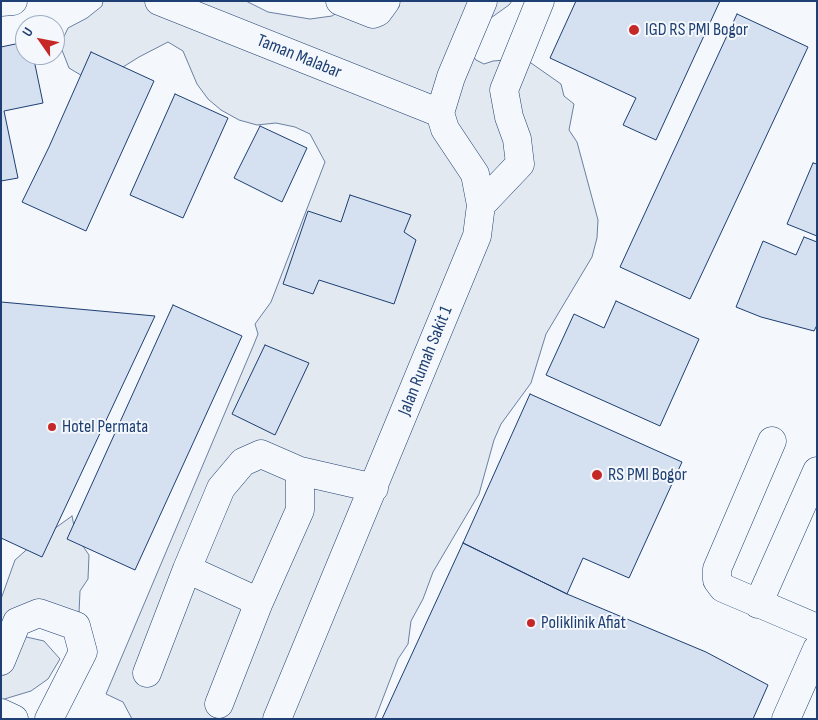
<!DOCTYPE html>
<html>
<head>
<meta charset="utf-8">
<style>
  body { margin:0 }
  #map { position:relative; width:818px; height:720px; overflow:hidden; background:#f4f7fb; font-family:"Sofia Sans Condensed",sans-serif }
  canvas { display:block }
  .frame { position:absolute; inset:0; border:2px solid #1d3f73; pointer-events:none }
  .north { position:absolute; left:15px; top:15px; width:50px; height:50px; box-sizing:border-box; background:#f4f7fb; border:1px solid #9eadc5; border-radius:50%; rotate:303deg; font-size:14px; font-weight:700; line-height:20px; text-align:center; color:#1d3f73 }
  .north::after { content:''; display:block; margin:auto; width:18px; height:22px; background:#c62828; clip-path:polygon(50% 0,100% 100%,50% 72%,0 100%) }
</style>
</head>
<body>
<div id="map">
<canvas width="818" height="720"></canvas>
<div class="frame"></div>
<div class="north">U</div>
</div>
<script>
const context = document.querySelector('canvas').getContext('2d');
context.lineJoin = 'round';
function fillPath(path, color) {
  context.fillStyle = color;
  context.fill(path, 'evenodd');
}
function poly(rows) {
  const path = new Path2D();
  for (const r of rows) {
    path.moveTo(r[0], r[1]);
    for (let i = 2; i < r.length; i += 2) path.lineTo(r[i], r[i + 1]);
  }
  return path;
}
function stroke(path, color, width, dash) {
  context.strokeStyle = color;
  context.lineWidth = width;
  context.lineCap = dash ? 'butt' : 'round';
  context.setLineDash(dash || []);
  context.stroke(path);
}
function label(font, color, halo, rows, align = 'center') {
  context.font = font + ' "Sofia Sans Condensed",sans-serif';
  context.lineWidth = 4;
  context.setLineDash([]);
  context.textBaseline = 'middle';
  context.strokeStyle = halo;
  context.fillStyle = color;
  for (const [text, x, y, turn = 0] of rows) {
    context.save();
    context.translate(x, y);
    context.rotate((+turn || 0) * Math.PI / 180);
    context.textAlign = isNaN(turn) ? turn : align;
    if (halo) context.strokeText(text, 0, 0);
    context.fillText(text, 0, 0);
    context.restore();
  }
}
const green = poly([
  [103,1,246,1,268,12,310,19,332,16,354,1,512,1,509,5,488,20,471,53,476,60,484,64,493,61,518,59,531,63,561,84,564,96,574,104,569,130,577,142,598,220,597,238,592,257,546,334,531,383,501,424,494,440,479,494,433,572,423,599,411,621,408,644,398,659,375,719,132,719,123,702,106,694,254,344,258,334,255,324,271,302,325,162,310,134,295,127,276,123,257,125,239,120,221,110,208,99,197,84,183,51,168,42,139,57,123,67,84,77,69,68,60,45,68,28,87,18,102,6,103,1],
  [72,516,76,536,89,555,88,579,80,591,79,613,40,611,22,636,44,641,60,659,48,679,31,691,1,700,1,599,15,560,33,544,72,516]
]);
fillPath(green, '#e3e9f0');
stroke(green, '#687fa3', 1);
const building = poly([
  [576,1,720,1,656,140,623,125,636,98,550,58,576,1],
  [737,14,808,47,690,299,620,267,737,14],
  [25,42,25,55,33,55,43,103,4,111,18,178,1,181,1,47,25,42],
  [91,52,154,81,86,231,22,202,49,147,91,52],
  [175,94,228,118,183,218,130,195,175,94],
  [260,126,307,148,282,202,234,178,260,126],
  [813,163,817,164,817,236,787,224,813,163],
  [350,195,411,215,404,232,416,240,394,304,319,280,313,294,283,284,308,211,341,222,350,195],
  [804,237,817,242,817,325,814,331,761,317,736,307,763,241,796,255,804,237],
  [616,301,699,339,660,426,546,375,574,314,604,328,616,301],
  [1,302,155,316,42,557,1,538,1,302],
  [173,305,242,336,135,570,67,539,173,305],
  [265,345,309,363,275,435,232,414,265,345],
  [530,394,682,462,629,578,583,558,567,594,463,543,530,394],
  [463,543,567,594,706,652,768,685,753,719,382,719,463,543]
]);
fillPath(building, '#d5e0f0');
stroke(building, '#1d3f73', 1);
const minor = poly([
  [159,1,440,113],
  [340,1,373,14,378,12,386,1],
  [1,2,13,1],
  [481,205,520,164,517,139,509,117,504,90,540,1],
  [772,441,717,569,717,580,723,588,817,628],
  [300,471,374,488],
  [187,569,259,602],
  [758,604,817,471],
  [1,661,17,622,39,613,76,626,83,652,49,719],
  [147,673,187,569,221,488,243,462,261,454,300,471,300,510,259,602,219,704],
  [277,719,477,236,481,205,475,174,445,129,440,113,451,77,483,1],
  [786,719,817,649]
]);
const highway = poly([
  [1,713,14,719]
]);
stroke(minor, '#1d3f73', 29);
stroke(highway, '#1d3f73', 29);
stroke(minor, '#f4f7fb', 28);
stroke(highway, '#f4f7fb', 28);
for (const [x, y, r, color] of [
  [634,30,6,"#c62828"],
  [52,427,5,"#c62828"],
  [597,475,6,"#c62828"],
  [531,623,5,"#c62828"]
]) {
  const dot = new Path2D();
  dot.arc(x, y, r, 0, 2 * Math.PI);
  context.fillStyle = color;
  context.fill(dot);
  stroke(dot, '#f4f7fb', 2);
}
label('18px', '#1d3f73', '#f4f7fb', [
  ["IGD RS PMI Bogor",645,30],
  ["Hotel Permata",62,427],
  ["RS PMI Bogor",608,475],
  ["Poliklinik Afiat",541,623]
], 'left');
label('18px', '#1d3f73', '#f4f7fb', [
  ["Taman Malabar",299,57,22],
  ["Jalan Rumah Sakit 1",426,361,-68]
]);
</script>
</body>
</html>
